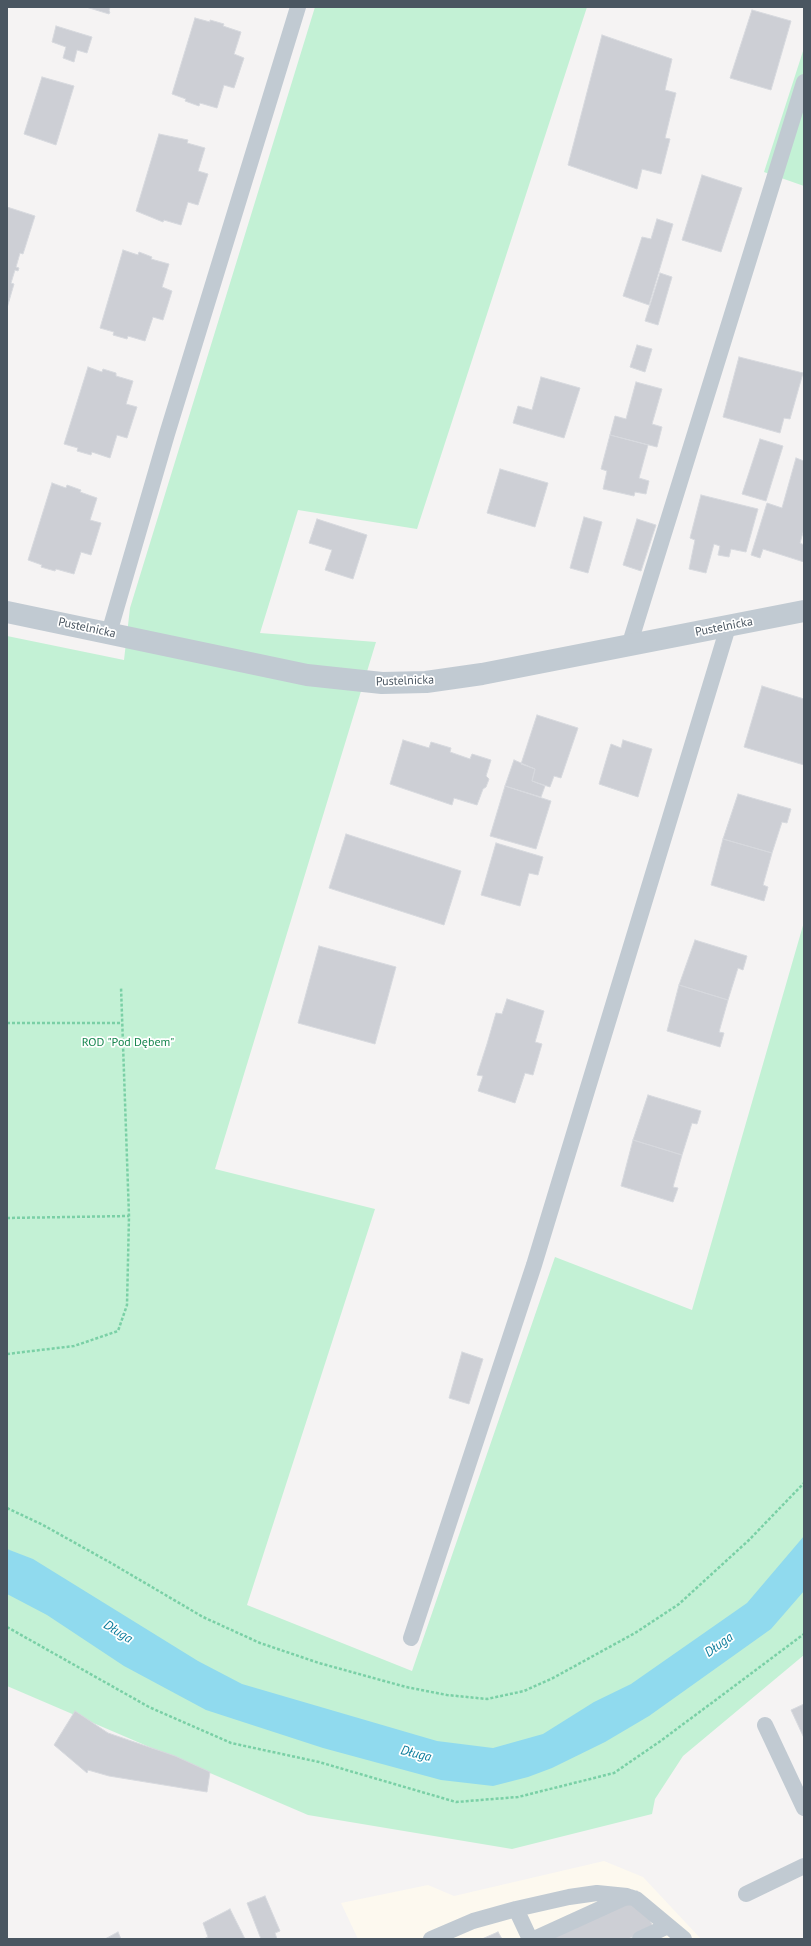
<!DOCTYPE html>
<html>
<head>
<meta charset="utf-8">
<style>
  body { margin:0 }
  #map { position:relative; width:811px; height:1946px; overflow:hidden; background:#f5f3f3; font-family:"PT Sans",sans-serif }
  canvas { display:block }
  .frame { position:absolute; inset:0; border:8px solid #4a5661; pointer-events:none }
</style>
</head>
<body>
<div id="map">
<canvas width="811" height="1946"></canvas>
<div class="frame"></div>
</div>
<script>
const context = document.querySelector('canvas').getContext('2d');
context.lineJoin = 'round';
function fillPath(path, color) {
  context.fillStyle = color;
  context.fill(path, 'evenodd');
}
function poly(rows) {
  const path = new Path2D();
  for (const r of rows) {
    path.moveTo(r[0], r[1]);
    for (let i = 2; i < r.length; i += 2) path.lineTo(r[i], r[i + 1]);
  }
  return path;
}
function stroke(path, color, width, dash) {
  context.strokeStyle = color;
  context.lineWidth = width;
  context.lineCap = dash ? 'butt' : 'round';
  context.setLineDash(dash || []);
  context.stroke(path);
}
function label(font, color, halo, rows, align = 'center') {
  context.font = font + ' "PT Sans",sans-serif';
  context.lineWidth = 3.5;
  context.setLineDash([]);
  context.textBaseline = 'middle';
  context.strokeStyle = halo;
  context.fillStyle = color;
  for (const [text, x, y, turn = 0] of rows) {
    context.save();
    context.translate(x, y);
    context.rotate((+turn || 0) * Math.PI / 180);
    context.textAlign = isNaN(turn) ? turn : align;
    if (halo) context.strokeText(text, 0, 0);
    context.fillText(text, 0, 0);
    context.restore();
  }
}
fillPath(poly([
  [604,1861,643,1877,701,1939,358,1939,341,1903,428,1885,454,1896]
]), '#fdf9ef');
fillPath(poly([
  [315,7,587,7,417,529,298,510,260,633,376,642,215,1169,375,1209,247,1605,412,1671,555,1257,692,1310,804,922,804,1655,683,1756,655,1799,652,1814,512,1849,308,1815,7,1686,7,636,124,660,130,608],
  [804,48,804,186,764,172]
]), '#c3f1d5');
fillPath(poly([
  [804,1536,804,1591,771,1629,649,1716,605,1742,552,1768,528,1777,493,1786,441,1780,323,1748,206,1710,124,1666,47,1615,7,1594,7,1549,33,1559,198,1661,242,1684,437,1741,493,1748,543,1734,594,1702,631,1684,747,1603]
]), '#90daee');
const building = poly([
  [86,7,110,7,109,11,110,12,109,14,86,7],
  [752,10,791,21,771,90,730,78,752,10],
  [195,18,210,22,210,20,224,24,223,26,241,32,234,54,244,58,234,88,224,85,217,108,200,103,199,106,185,101,186,99,172,94,195,18],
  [56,26,92,37,87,53,77,50,74,62,63,58,66,47,52,42,56,26],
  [602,35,672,59,665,90,676,93,665,138,670,139,661,174,642,169,637,189,568,165,602,35],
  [42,77,74,86,56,145,24,134,42,77],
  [159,134,188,140,187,143,205,148,198,171,208,174,198,205,188,202,181,225,164,220,163,222,136,211,159,134],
  [702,175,742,188,721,252,682,240,702,175],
  [7,207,35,216,23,254,20,253,16,267,19,268,18,271,15,270,11,283,14,284,7,308,7,207],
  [657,219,673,224,649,305,623,296,642,237,651,239,657,219],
  [123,250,138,255,139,252,152,257,151,259,169,264,162,287,172,291,163,320,153,317,145,341,128,336,127,339,113,335,114,332,100,328,123,250],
  [660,273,672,277,658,325,645,321,660,273],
  [637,345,652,349,645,372,630,367,637,345],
  [739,357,803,373,790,419,784,418,780,433,723,417,739,357],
  [88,367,102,372,103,369,116,373,116,376,133,381,126,404,137,407,127,438,117,435,110,458,92,452,91,455,77,451,78,448,64,444,88,367],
  [541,377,580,388,564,438,513,423,518,406,532,410,541,377],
  [636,382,662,389,652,424,662,427,657,447,610,435,615,416,626,419,636,382],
  [610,435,648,445,639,478,649,481,646,494,635,492,634,496,603,489,607,471,601,469,610,435],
  [760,439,783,446,766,501,742,494,760,439],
  [796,458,804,461,804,529,800,543,804,545,804,562,763,549,760,558,751,555,767,503,782,508,796,458],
  [500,469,548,483,535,527,487,513,500,469],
  [52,483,66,488,67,485,81,490,80,492,97,498,90,520,101,523,91,555,81,552,74,574,56,569,55,571,41,567,42,565,28,560,52,483],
  [701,495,758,509,746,552,731,549,729,557,718,555,720,546,714,544,706,573,689,569,695,540,690,538,701,495],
  [584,517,602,522,588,573,570,568,584,517],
  [317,519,367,535,353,579,325,570,332,550,309,543,317,519],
  [637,519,656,525,641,571,623,565,637,519],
  [762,686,804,699,804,765,744,747,762,686],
  [537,715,578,728,561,778,554,776,550,787,532,781,535,769,521,764,537,715],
  [403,740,429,748,431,742,451,748,450,752,470,759,472,754,491,760,486,776,489,779,486,787,483,789,477,805,454,798,452,805,390,784,403,740],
  [623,740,652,749,638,797,599,784,611,744,621,748,623,740],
  [514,760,535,769,532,781,545,786,541,797,505,786,514,760],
  [505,786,551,801,536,849,490,836,505,786],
  [738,794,791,809,787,823,782,822,772,853,723,839,738,794],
  [346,834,461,871,444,925,329,888,346,834],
  [723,839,772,853,763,885,768,887,764,901,711,885,723,839],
  [496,843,543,857,538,875,529,873,520,906,481,895,496,843],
  [695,940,747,956,743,970,738,968,728,1000,679,985,695,940],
  [319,946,396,967,375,1044,298,1023,319,946],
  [679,985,728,1000,719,1032,724,1033,720,1047,667,1031,679,985],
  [507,999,544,1011,535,1042,542,1044,533,1075,525,1073,515,1103,478,1091,483,1076,477,1075,487,1044,496,1013,502,1014,507,999],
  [648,1095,701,1111,697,1124,692,1123,682,1155,633,1140,648,1095],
  [633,1140,682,1155,673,1187,678,1188,673,1202,621,1186,633,1140],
  [462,1352,483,1359,469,1404,449,1398,462,1352],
  [804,1704,804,1738,791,1710,804,1704],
  [75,1711,108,1733,175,1756,210,1772,207,1792,109,1776,88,1770,87,1773,54,1745,75,1711],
  [637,1891,653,1927,628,1939,547,1939,637,1891],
  [265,1896,280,1931,275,1933,277,1939,261,1939,247,1903,265,1896],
  [230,1909,245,1939,204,1939,208,1937,203,1923,230,1909],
  [118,1932,121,1939,105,1939,118,1932],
  [498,1932,502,1939,482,1939,498,1932]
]);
fillPath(building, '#cdcfd5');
stroke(building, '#d7d9de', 1);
stroke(poly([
  [7,1023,122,1023],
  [7,1218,129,1216],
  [7,1354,74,1346,118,1331,127,1305,129,1216,121,987],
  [7,1508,43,1525,111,1563,203,1617,260,1643,319,1663,406,1687,447,1695,487,1699,524,1691,553,1678,635,1633,679,1604,749,1540,804,1483],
  [7,1627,149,1707,231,1743,319,1762,456,1802,518,1797,614,1773,662,1740,804,1634]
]), '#7ad0a6', 2.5, [3, 2]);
stroke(poly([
  [109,633,167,434,298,7],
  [629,646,804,82],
  [411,1638,534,1265,728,627],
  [765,1725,804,1808],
  [746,1894,804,1866],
  [516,1909,569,1897,597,1893,627,1896],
  [431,1939,473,1921,516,1909,530,1939],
  [534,1939,624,1898,630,1897,636,1899,684,1939],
  [640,1939,668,1926]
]), '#c1cad2', 16);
stroke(poly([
  [7,612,307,675,382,683,426,682,482,674,804,611]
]), '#c1cad2', 22);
label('12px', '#4a5661', '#fff', [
  ["Pustelnicka",724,627,-11],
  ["Pustelnicka",87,628,12],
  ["Pustelnicka",405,681,-2]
]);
label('12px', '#17864f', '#fff', [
  ["ROD \"Pod Dębem\"",128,1043]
]);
label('italic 13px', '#0c7c9b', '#fff', [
  ["Długa",118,1632,32],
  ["Długa",719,1645,-36],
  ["Długa",416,1754,14]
]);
</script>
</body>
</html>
